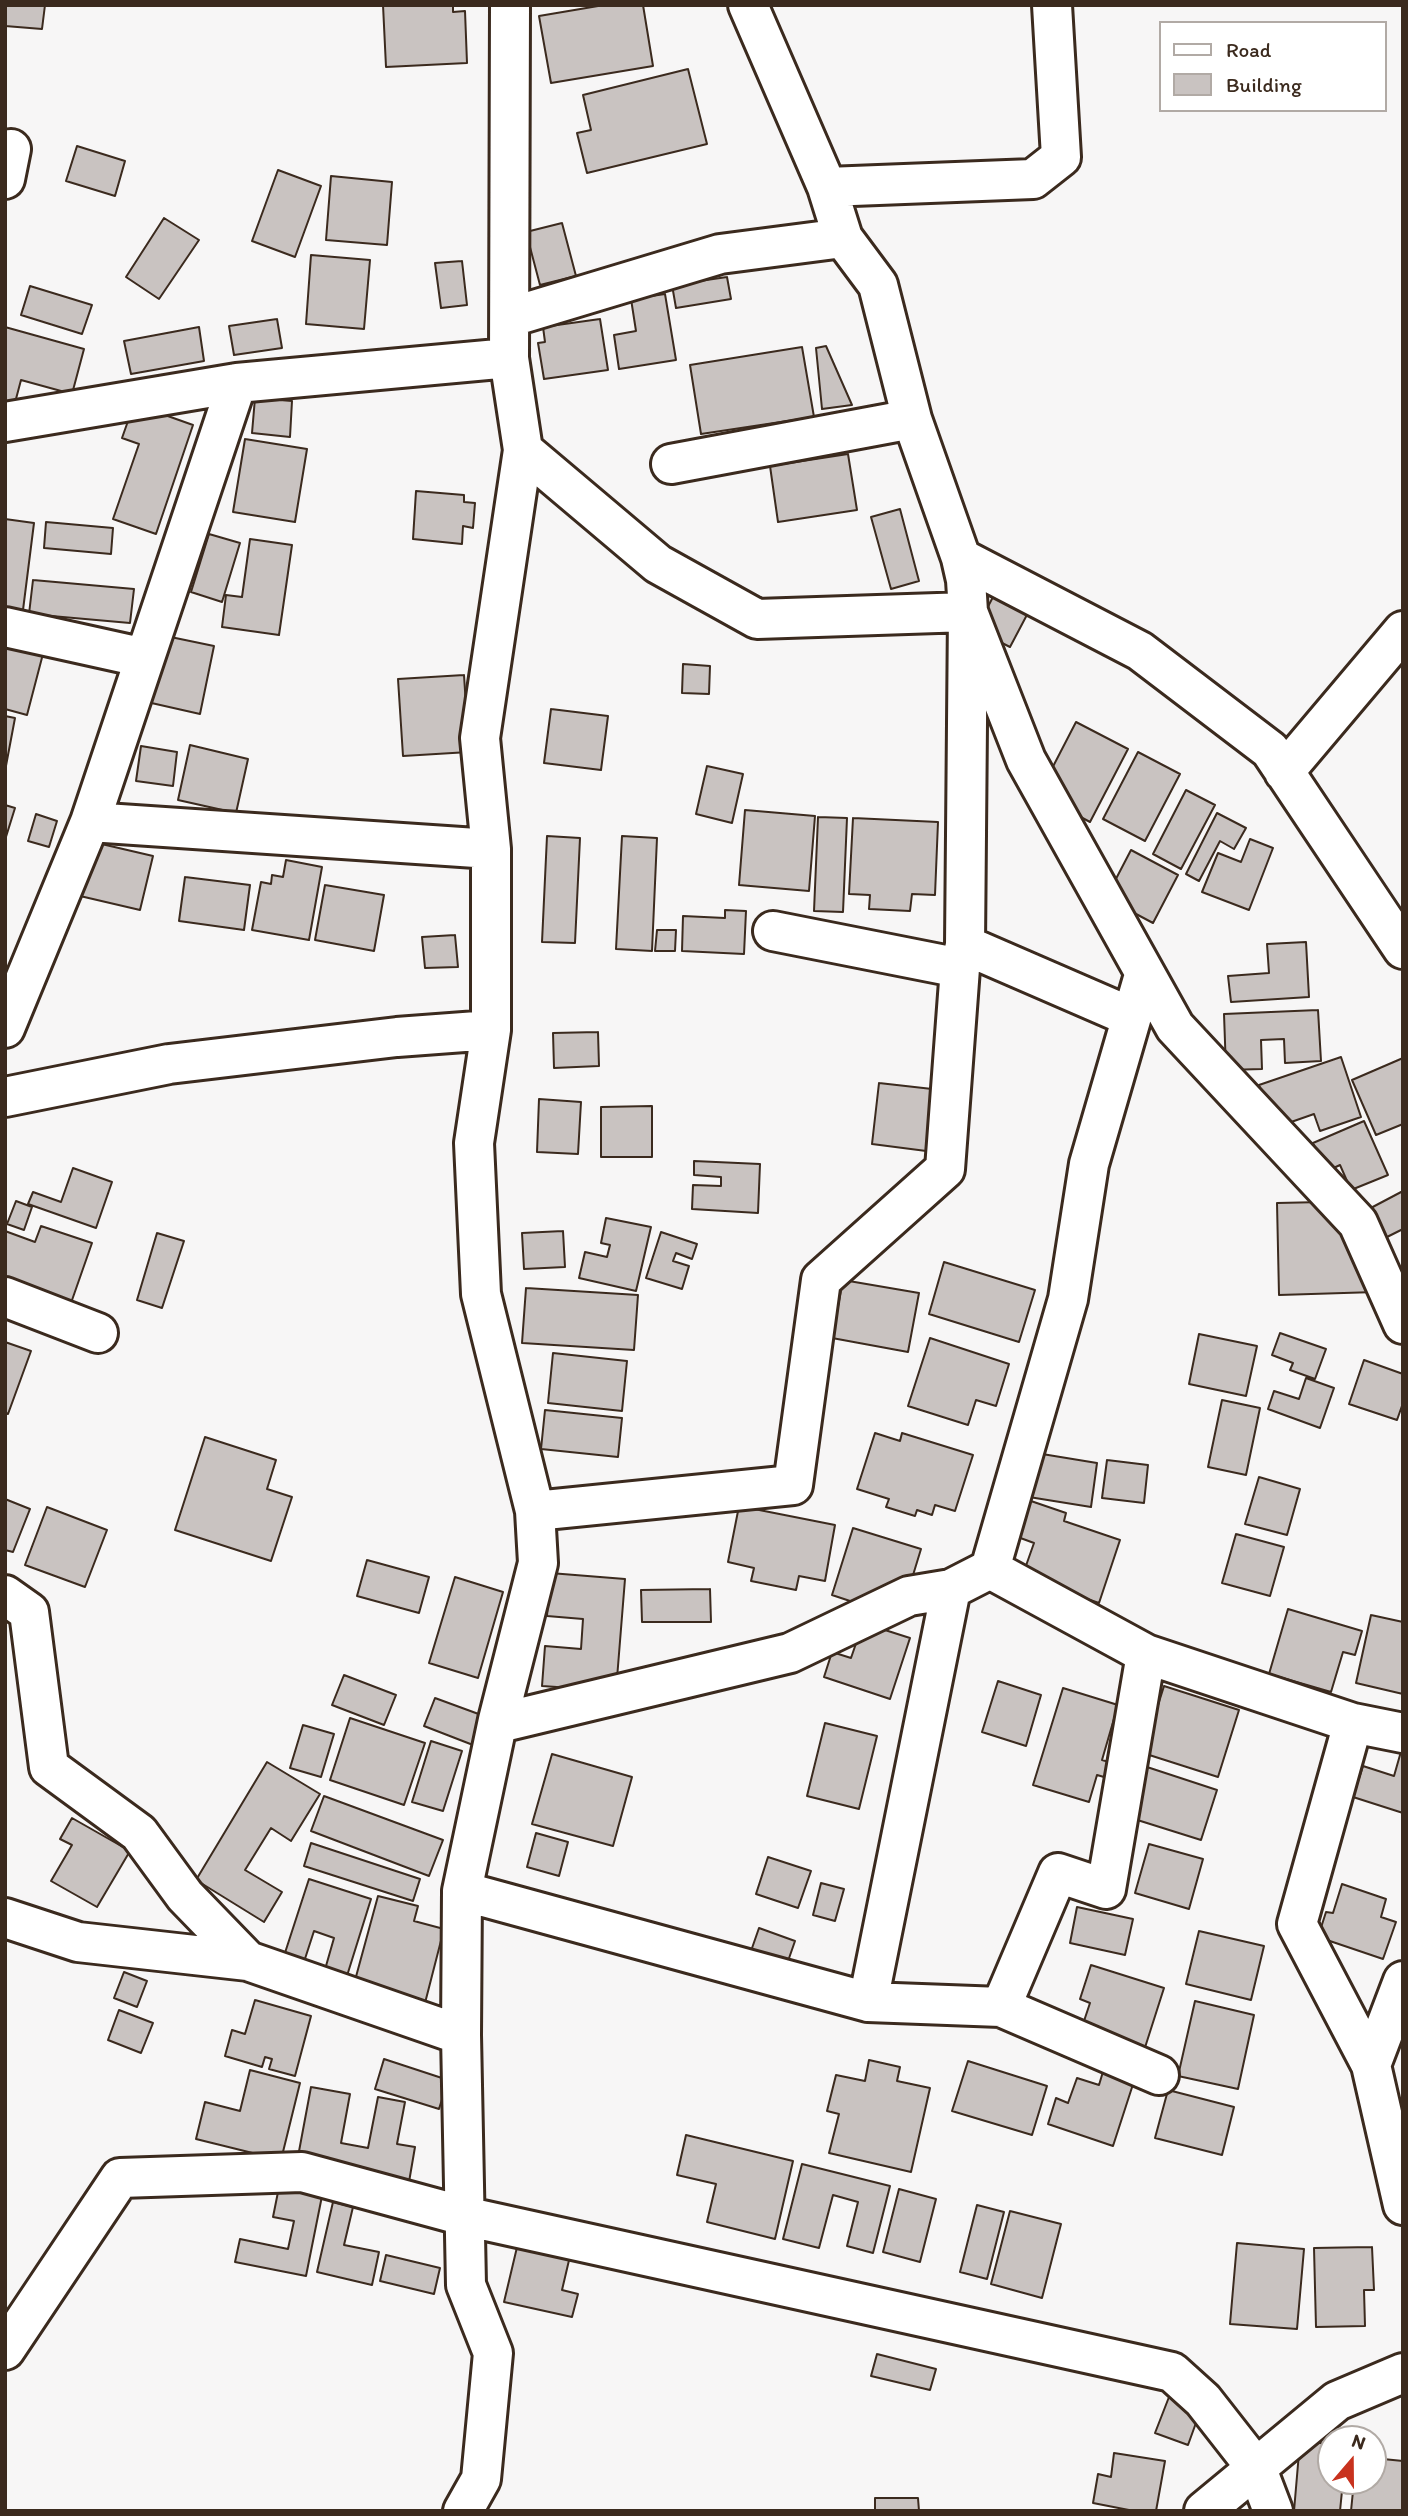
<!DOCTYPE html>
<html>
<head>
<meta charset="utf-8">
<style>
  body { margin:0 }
  #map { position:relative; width:1408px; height:2516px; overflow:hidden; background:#f7f6f6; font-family:Itim,sans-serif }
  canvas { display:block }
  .frame { position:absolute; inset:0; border:7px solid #3b2a1e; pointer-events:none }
  .legend { position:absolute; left:1159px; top:21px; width:228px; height:91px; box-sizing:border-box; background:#fff; border:2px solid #b1aaa5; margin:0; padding:9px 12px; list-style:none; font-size:21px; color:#3b2a1e }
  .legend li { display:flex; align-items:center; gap:14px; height:35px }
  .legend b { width:35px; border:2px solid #b1aaa5 }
  .north { position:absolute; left:1317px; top:2425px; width:70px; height:70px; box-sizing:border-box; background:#fff; border:2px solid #b1aaa5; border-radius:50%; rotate:20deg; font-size:19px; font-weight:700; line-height:28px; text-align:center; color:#3b2a1e }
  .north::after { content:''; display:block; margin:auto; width:24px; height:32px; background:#c8321e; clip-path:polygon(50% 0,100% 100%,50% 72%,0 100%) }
</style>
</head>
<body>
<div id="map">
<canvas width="1408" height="2516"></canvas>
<div class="frame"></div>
<ul class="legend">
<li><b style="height:9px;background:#fff"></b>Road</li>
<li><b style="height:19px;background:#c9c3c1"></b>Building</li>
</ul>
<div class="north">N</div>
</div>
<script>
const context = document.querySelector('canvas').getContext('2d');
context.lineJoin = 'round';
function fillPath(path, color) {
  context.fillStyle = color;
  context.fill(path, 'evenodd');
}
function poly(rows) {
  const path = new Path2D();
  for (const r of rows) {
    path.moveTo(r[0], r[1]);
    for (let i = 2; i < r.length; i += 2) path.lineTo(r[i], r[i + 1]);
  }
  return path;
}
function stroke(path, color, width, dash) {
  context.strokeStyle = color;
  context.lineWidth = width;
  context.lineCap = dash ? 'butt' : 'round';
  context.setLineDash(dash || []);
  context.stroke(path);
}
const building = poly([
  [5,5,45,5,42,29,5,26,5,5],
  [383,5,453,5,453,12,465,11,467,63,386,67,383,5],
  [604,5,643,5,653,66,551,83,539,16,604,5],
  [688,69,707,144,587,173,577,133,591,130,583,95,688,69],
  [77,146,125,161,115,196,66,181,77,146],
  [278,170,321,186,295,257,252,241,278,170],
  [331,176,392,182,387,245,326,240,331,176],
  [164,218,199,240,159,299,126,277,164,218],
  [562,223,576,276,540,285,526,232,562,223],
  [311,255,370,260,364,329,306,324,311,255],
  [462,261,467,305,441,308,435,263,462,261],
  [727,277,731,299,676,308,672,285,727,277],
  [30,286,92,305,82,334,21,315,30,286],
  [665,294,676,360,619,369,614,335,636,331,631,299,665,294],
  [277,319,282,348,234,355,229,326,277,319],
  [600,319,608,370,544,379,538,343,545,342,543,327,600,319],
  [5,327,84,349,72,394,21,380,12,414,5,412,5,327],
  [199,327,204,361,131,374,124,341,199,327],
  [826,346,852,405,822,409,816,348,826,346],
  [802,347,814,417,701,434,690,365,802,347],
  [255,398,292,401,290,437,252,433,255,398],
  [134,404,193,425,156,534,113,519,139,444,122,438,134,404],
  [245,439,307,449,295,522,233,512,245,439],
  [848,454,857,510,778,522,770,466,848,454],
  [416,491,464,495,464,502,475,503,473,528,463,526,462,544,413,539,416,491],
  [900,509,919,581,891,589,871,517,900,509],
  [5,519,34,523,23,610,5,608,5,519],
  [46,522,113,528,111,554,44,548,46,522],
  [209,534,240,543,222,602,191,592,209,534],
  [250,539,292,545,279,635,222,627,226,595,242,597,250,539],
  [33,580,134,589,130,623,29,614,33,580],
  [995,593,1029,611,1010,647,976,630,995,593],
  [161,635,214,646,200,714,147,702,161,635],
  [5,640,44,650,27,715,5,709,5,640],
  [683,664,710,666,709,694,682,693,683,664],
  [464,675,469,752,403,756,398,679,464,675],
  [551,709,608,716,601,770,544,763,551,709],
  [5,716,15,718,5,771,5,716],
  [1076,722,1128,749,1090,822,1062,807,1068,794,1045,782,1076,722],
  [190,745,248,759,236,813,178,800,190,745],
  [141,746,177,752,173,786,136,781,141,746],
  [1138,752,1180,774,1145,841,1103,819,1138,752],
  [707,766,743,774,732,823,696,814,707,766],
  [1186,790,1215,805,1181,869,1153,854,1186,790],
  [5,805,15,808,5,840,5,805],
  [745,810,815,816,809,891,739,885,745,810],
  [1217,813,1246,828,1234,849,1220,841,1199,881,1186,874,1217,813],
  [36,814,57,821,49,847,28,841,36,814],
  [818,817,847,818,843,912,814,911,818,817],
  [853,818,938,822,935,895,912,894,910,911,869,909,870,895,849,894,853,818],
  [547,836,580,838,575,943,542,942,547,836],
  [622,836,657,838,652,951,616,949,622,836],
  [1250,839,1273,848,1249,910,1202,892,1218,853,1241,862,1250,839],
  [93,842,153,856,140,910,80,896,93,842],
  [1131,850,1178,875,1153,923,1106,898,1131,850],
  [286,860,322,867,309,940,252,930,261,882,271,884,272,875,283,877,286,860],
  [185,877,250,885,244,930,179,921,185,877],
  [325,885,384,895,374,951,315,940,325,885],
  [725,910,746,911,744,954,682,951,683,916,725,918,725,910],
  [657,930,676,930,675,951,655,951,657,930],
  [455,935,458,967,425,968,422,937,455,935],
  [1306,942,1309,997,1231,1002,1228,976,1269,973,1267,944,1306,942],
  [1318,1010,1321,1061,1285,1063,1284,1039,1261,1040,1262,1069,1226,1070,1224,1014,1318,1010],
  [598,1032,599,1066,554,1068,553,1033,598,1032],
  [1341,1057,1361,1117,1320,1131,1314,1114,1274,1128,1259,1085,1341,1057],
  [1403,1058,1403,1124,1376,1135,1352,1080,1403,1058],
  [879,1083,941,1090,934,1152,872,1144,879,1083],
  [539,1099,581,1102,578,1154,537,1152,539,1099],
  [652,1106,652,1157,601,1157,601,1107,652,1106],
  [1364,1121,1388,1175,1351,1190,1340,1165,1325,1172,1313,1143,1364,1121],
  [694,1161,760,1164,758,1213,692,1209,693,1185,721,1186,721,1177,694,1175,694,1161],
  [73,1168,112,1182,96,1228,28,1204,33,1192,61,1202,73,1168],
  [1403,1191,1403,1229,1383,1239,1367,1210,1403,1191],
  [16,1201,32,1207,24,1230,7,1224,16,1201],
  [1323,1202,1376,1292,1279,1295,1277,1203,1323,1202],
  [606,1218,651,1227,636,1291,579,1278,585,1252,607,1257,610,1245,601,1243,606,1218],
  [41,1226,92,1243,71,1303,5,1280,5,1231,35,1242,41,1226],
  [563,1231,565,1267,524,1269,522,1233,563,1231],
  [661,1232,697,1244,692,1259,676,1253,673,1261,689,1266,682,1289,646,1278,661,1232],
  [157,1233,184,1241,162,1308,137,1300,157,1233],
  [944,1262,1035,1290,1019,1342,929,1314,944,1262],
  [843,1280,919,1293,908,1352,832,1338,843,1280],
  [526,1288,638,1295,634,1350,522,1343,526,1288],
  [1280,1333,1326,1349,1315,1379,1290,1370,1293,1363,1272,1355,1280,1333],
  [1199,1334,1257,1346,1246,1396,1189,1384,1199,1334],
  [930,1338,1009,1364,996,1406,976,1400,968,1425,908,1406,930,1338],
  [5,1342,31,1351,8,1414,5,1413,5,1342],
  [553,1353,627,1361,622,1411,548,1403,553,1353],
  [1364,1360,1403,1374,1403,1403,1397,1420,1349,1404,1364,1360],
  [1306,1378,1334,1388,1320,1428,1268,1409,1274,1391,1299,1399,1306,1378],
  [1222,1400,1260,1408,1246,1475,1208,1467,1222,1400],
  [545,1410,622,1418,618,1457,541,1449,545,1410],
  [875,1433,900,1441,902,1433,973,1455,955,1511,935,1505,932,1515,917,1510,915,1516,886,1507,889,1499,857,1489,875,1433],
  [205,1437,276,1460,267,1489,292,1497,271,1561,175,1530,205,1437],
  [1036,1453,1097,1463,1091,1507,1029,1497,1036,1453],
  [1107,1460,1148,1465,1144,1503,1102,1498,1107,1460],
  [1259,1477,1300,1489,1287,1535,1245,1524,1259,1477],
  [5,1499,30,1509,13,1552,5,1550,5,1499],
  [1028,1500,1066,1513,1064,1521,1120,1540,1099,1603,1022,1577,1034,1543,1015,1536,1028,1500],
  [739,1506,835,1525,825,1581,799,1576,796,1590,751,1581,754,1568,728,1562,739,1506],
  [47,1507,107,1530,85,1587,25,1565,47,1507],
  [853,1528,921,1549,910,1585,865,1606,832,1595,853,1528],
  [1236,1534,1284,1547,1270,1596,1222,1583,1236,1534],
  [367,1560,429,1577,419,1613,357,1596,367,1560],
  [550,1573,625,1579,616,1691,542,1686,545,1646,581,1649,583,1619,547,1616,550,1573],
  [455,1577,503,1592,478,1678,429,1663,455,1577],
  [710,1589,711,1622,642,1622,641,1590,710,1589],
  [1288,1609,1362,1631,1355,1655,1343,1652,1331,1692,1269,1674,1288,1609],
  [1371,1615,1403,1622,1403,1694,1356,1683,1371,1615],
  [863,1623,910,1638,890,1699,824,1677,832,1652,851,1658,863,1623],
  [344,1675,396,1695,384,1725,332,1705,344,1675],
  [998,1681,1041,1695,1026,1746,982,1732,998,1681],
  [1164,1686,1239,1710,1218,1777,1143,1753,1164,1686],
  [1063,1688,1118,1705,1102,1760,1116,1764,1111,1779,1097,1775,1089,1802,1033,1785,1063,1688],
  [435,1698,484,1716,473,1745,424,1726,435,1698],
  [350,1718,425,1743,404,1805,330,1780,350,1718],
  [825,1723,877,1736,859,1809,807,1796,825,1723],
  [303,1725,334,1734,321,1777,290,1768,303,1725],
  [431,1741,462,1751,443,1811,412,1802,431,1741],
  [1402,1748,1403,1813,1353,1797,1363,1766,1394,1776,1402,1748],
  [552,1754,632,1777,613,1846,532,1824,552,1754],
  [267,1762,320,1794,291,1841,271,1828,245,1870,282,1892,264,1922,196,1880,267,1762],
  [1147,1767,1217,1790,1201,1840,1131,1818,1147,1767],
  [324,1796,443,1840,429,1876,311,1831,324,1796],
  [72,1818,130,1851,97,1907,51,1881,72,1845,60,1839,72,1818],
  [536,1833,568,1842,559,1876,527,1867,536,1833],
  [311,1843,420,1879,413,1901,304,1866,311,1843],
  [1149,1844,1203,1859,1189,1909,1135,1893,1149,1844],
  [768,1857,811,1871,798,1908,756,1894,768,1857],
  [309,1879,371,1899,346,1979,324,1973,334,1938,314,1931,302,1968,282,1962,309,1879],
  [821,1883,844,1889,835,1921,813,1915,821,1883],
  [1342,1884,1386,1899,1381,1917,1396,1922,1383,1959,1318,1937,1326,1912,1333,1913,1342,1884],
  [378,1896,418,1906,414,1921,444,1929,425,2003,354,1984,378,1896],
  [1077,1907,1133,1919,1125,1955,1070,1943,1077,1907],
  [759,1928,795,1941,787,1964,751,1951,759,1928],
  [1199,1931,1264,1946,1251,2000,1186,1984,1199,1931],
  [1091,1965,1164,1988,1141,2060,1078,2039,1090,2003,1080,1999,1091,1965],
  [124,1972,147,1981,137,2007,114,1998,124,1972],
  [255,2000,311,2016,295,2076,269,2069,272,2059,265,2057,262,2067,225,2056,232,2030,245,2034,255,2000],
  [1195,2001,1254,2015,1238,2089,1178,2076,1195,2001],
  [119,2010,153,2023,141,2053,108,2040,119,2010],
  [384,2059,448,2080,439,2109,375,2089,384,2059],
  [869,2060,900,2067,897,2081,930,2088,911,2172,829,2153,839,2114,827,2111,836,2075,865,2081,869,2060],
  [968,2061,1047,2086,1032,2135,952,2111,968,2061],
  [1105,2065,1136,2075,1113,2146,1048,2124,1056,2098,1068,2103,1077,2078,1099,2085,1105,2065],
  [250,2070,300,2083,281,2160,196,2139,205,2102,240,2111,250,2070],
  [311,2087,350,2094,341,2143,368,2148,378,2097,405,2102,397,2144,415,2147,409,2182,297,2162,311,2087],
  [1168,2090,1234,2107,1222,2155,1155,2138,1168,2090],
  [686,2135,793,2161,775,2239,707,2222,716,2184,677,2175,686,2135],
  [802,2164,890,2186,873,2253,847,2246,858,2202,833,2195,819,2248,783,2239,802,2164],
  [279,2187,322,2196,306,2276,235,2262,240,2239,288,2249,294,2221,273,2217,279,2187],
  [899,2189,936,2199,920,2262,883,2252,899,2189],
  [333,2202,353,2207,344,2245,379,2252,372,2285,317,2272,333,2202],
  [977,2205,1004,2212,987,2279,960,2272,977,2205],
  [1010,2211,1061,2224,1042,2298,991,2284,1010,2211],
  [518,2243,570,2256,562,2290,578,2294,572,2317,504,2302,518,2243],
  [1237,2243,1304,2249,1297,2329,1230,2324,1237,2243],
  [1372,2247,1374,2290,1364,2290,1365,2326,1316,2327,1314,2248,1372,2247],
  [386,2255,440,2268,434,2294,380,2281,386,2255],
  [877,2354,936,2369,930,2390,871,2376,877,2354],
  [1169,2397,1201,2409,1188,2445,1155,2433,1169,2397],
  [1300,2441,1331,2444,1331,2481,1343,2481,1340,2511,1294,2511,1300,2441],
  [1114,2453,1165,2461,1156,2511,1134,2511,1093,2503,1098,2474,1111,2477,1114,2453],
  [1373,2458,1403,2461,1403,2511,1351,2511,1354,2481,1373,2481,1373,2458],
  [875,2498,918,2498,919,2511,875,2511,875,2498]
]);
fillPath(building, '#c9c3c1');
stroke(building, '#3b2a1e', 2);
const minor = poly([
  [748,5,827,187,843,238,878,285,912,419,961,558,966,580,968,612,1026,760,1175,1027,1358,1223,1403,1324],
  [5,179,11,149],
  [827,187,1033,179,1061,157,1052,5],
  [511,317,720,254,843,238],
  [5,422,237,383,509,358],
  [523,450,658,564,757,619,968,612,965,945],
  [671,464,912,419],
  [961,558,1140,651,1270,750,1403,949],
  [5,627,145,658],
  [1284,772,1403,631],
  [90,822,491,849],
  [773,931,960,968,965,945,1131,1017],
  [5,1028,90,822,237,383],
  [5,1097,169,1064,397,1037,491,1030],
  [5,1297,98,1333],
  [535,1511,793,1485,821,1280,945,1169,960,968],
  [990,1569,1146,1654,1353,1723,1403,1733],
  [5,1595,29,1612,49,1767,139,1833,185,1896,248,1961],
  [498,1720,499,1723,790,1653,909,1596,951,1589,990,1569,1068,1299,1089,1164,1144,975],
  [1353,1723,1297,1924,1371,2065,1403,2205],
  [462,1891,868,2002,1001,2007,1159,2075],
  [5,1918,78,1942,248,1961,461,2035],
  [868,2002,951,1589],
  [1001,2007,1058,1873,1106,1889,1146,1654],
  [1371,2065,1403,1981],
  [5,2350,120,2178,302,2172,464,2216,1172,2372,1203,2400,1257,2469,1273,2511],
  [463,2511,481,2479,493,2353,466,2285,461,2035,462,1891,498,1720,538,1563,535,1511,481,1294,474,1143,491,1030,491,849,480,738,523,450,509,358,510,5],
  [1204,2511,1337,2401,1403,2373]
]);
stroke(minor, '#3b2a1e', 44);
stroke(minor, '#fff', 38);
</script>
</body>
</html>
